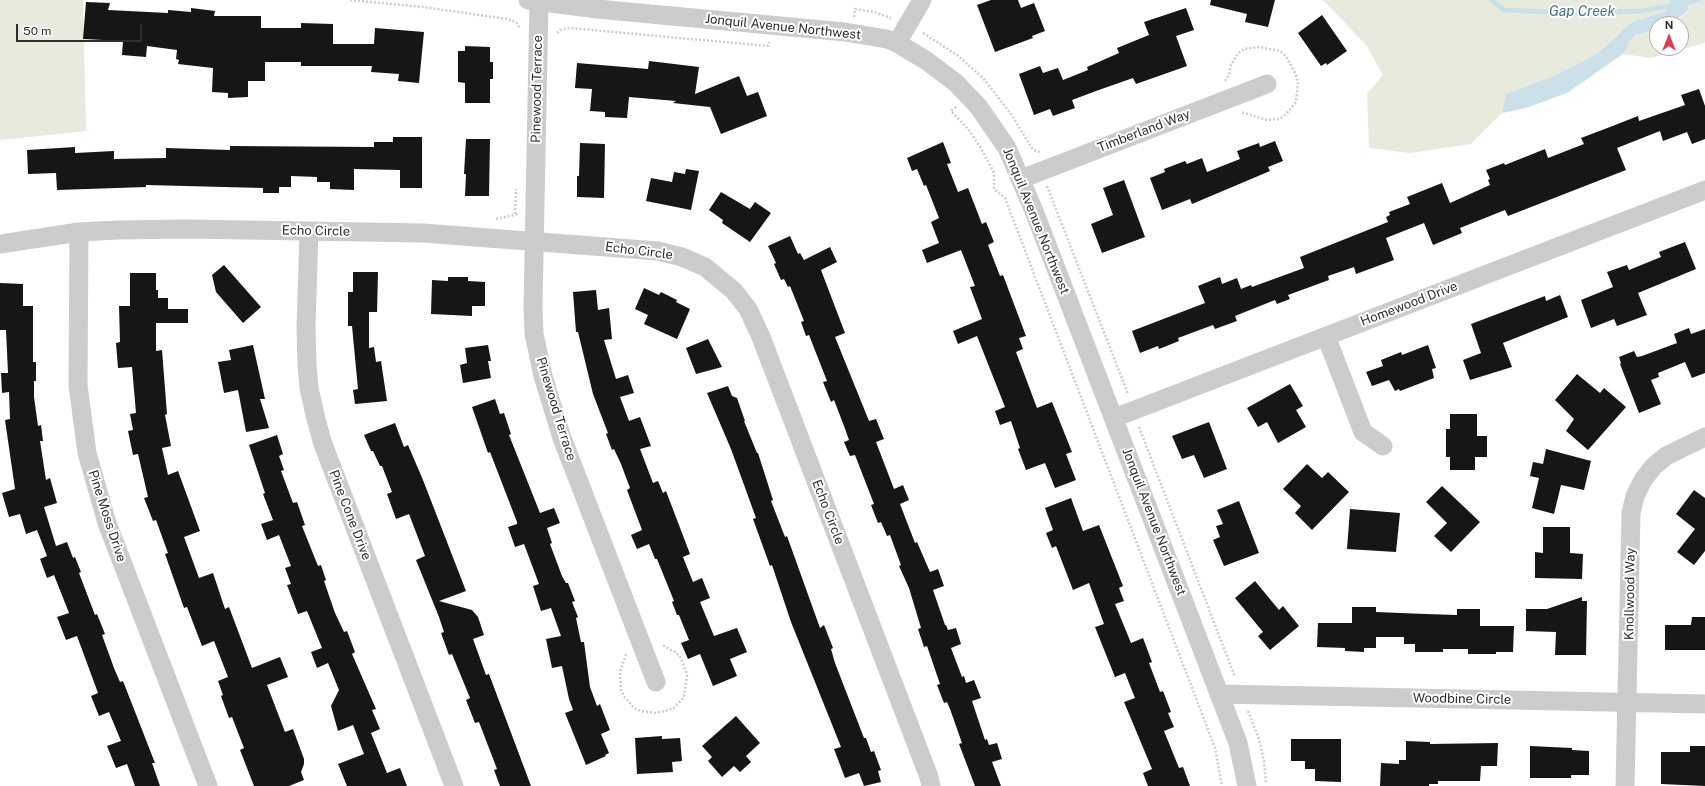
<!DOCTYPE html>
<html>
<head>
<meta charset="utf-8">
<style>
  body { margin:0 }
  #map { position:relative; width:1705px; height:786px; overflow:hidden; background:#fff; font-family:"Public Sans",sans-serif }
  canvas { display:block }
  .north { position:absolute; left:1649px; top:16px; width:40px; height:40px; box-sizing:border-box; background:#fff; border:1px solid #acacac; border-radius:50%; rotate:0deg; font-size:11px; font-weight:700; line-height:16px; text-align:center; color:#2f2f2f }
  .north::after { content:''; display:block; margin:auto; width:14px; height:18px; background:#d93e52; clip-path:polygon(50% 0,100% 100%,50% 72%,0 100%) }
  .scale { position:absolute; left:16px; top:24px; width:126px; height:18px; box-sizing:border-box; border:2px solid #2f2f2f; border-top:0; padding-left:5px; font-size:12px; line-height:14px; white-space:nowrap; color:#2f2f2f; -webkit-text-stroke:3px #fff; paint-order:stroke }
</style>
</head>
<body>
<div id="map">
<canvas width="1705" height="786"></canvas>
<div class="north">N</div>
<div class="scale">50 m</div>
</div>
<script>
const context = document.querySelector('canvas').getContext('2d');
context.lineJoin = 'round';
function fillPath(path, color) {
  context.fillStyle = color;
  context.fill(path, 'evenodd');
}
function poly(rows) {
  const path = new Path2D();
  for (const r of rows) {
    path.moveTo(r[0], r[1]);
    for (let i = 2; i < r.length; i += 2) path.lineTo(r[i], r[i + 1]);
  }
  return path;
}
function stroke(path, color, width, dash) {
  context.strokeStyle = color;
  context.lineWidth = width;
  context.lineCap = dash ? 'butt' : 'round';
  context.setLineDash(dash || []);
  context.stroke(path);
}
function label(font, color, halo, rows, align = 'center') {
  context.font = font + ' "Public Sans",sans-serif';
  context.lineWidth = 4;
  context.setLineDash([]);
  context.textBaseline = 'middle';
  context.strokeStyle = halo;
  context.fillStyle = color;
  for (const [text, x, y, turn = 0] of rows) {
    context.save();
    context.translate(x, y);
    context.rotate((+turn || 0) * Math.PI / 180);
    context.textAlign = isNaN(turn) ? turn : align;
    if (halo) context.strokeText(text, 0, 0);
    context.fillText(text, 0, 0);
    context.restore();
  }
}
fillPath(poly([
  [0,0,83,0,86,131,0,140],
  [1320,0,1670,0,1666,11,1632,22,1598,53,1551,77,1506,94,1502,113,1471,144,1410,153,1369,148,1367,94,1383,75,1366,45,1324,1],
  [1685,0,1705,0,1705,43,1651,58,1623,54,1634,35,1657,30,1657,48,1681,48,1681,24,1671,24,1689,11]
]), '#e6ebde');
fillPath(poly([
  [1670,0,1685,0,1689,10,1671,24,1657,24,1657,30,1634,35,1623,54,1567,93,1526,108,1502,113,1506,94,1551,77,1598,53,1632,22,1666,11]
]), '#cce0ea');
stroke(poly([
  [1492,0,1504,10,1573,13,1642,11,1699,0]
]), '#cce0ea', 5);
fillPath(poly([
  [991,0,1018,0,1021,8,1034,3,1045,31,1032,36,1033,38,995,52,977,5],
  [1211,0,1275,0,1268,27,1245,22,1247,14,1210,5],
  [86,2,110,3,108,10,168,13,168,10,191,12,191,8,215,11,214,16,261,16,261,28,301,28,301,23,333,24,333,44,374,44,375,28,424,32,419,83,398,81,399,74,371,72,372,66,301,66,301,62,265,62,265,81,248,81,248,97,228,98,228,93,212,92,213,68,178,64,179,60,176,59,177,50,147,46,146,57,122,55,123,41,83,39],
  [1186,8,1194,30,1176,36,1187,66,1136,84,1133,78,1096,91,1072,100,1075,108,1053,116,1050,109,1034,115,1019,74,1040,66,1043,73,1058,68,1063,80,1088,70,1087,67,1119,53,1117,48,1149,35,1144,22],
  [1322,15,1347,51,1327,65,1326,63,1321,66,1298,33],
  [465,46,490,47,490,62,493,62,493,79,490,79,490,103,465,103,465,83,458,82,458,51,465,51],
  [649,61,699,67,695,94,739,76,747,96,758,92,767,116,721,134,710,107,673,103,676,101,629,97,627,118,605,117,605,112,590,111,592,89,575,88,577,63,648,69],
  [1699,89,1705,106,1705,139,1692,144,1687,132,1663,141,1660,131,1617,148,1626,170,1508,216,1505,210,1460,228,1462,233,1433,245,1424,223,1386,238,1394,260,1356,274,1354,267,1328,276,1329,280,1288,295,1290,299,1277,304,1275,300,1235,316,1237,321,1215,329,1213,325,1178,338,1179,341,1159,349,1158,346,1140,353,1132,331,1205,303,1198,286,1220,277,1222,284,1237,278,1241,289,1251,285,1252,287,1304,268,1300,257,1388,222,1386,217,1390,215,1389,212,1410,204,1407,197,1442,183,1450,203,1490,185,1488,180,1490,179,1486,170,1504,163,1505,165,1545,149,1548,158,1584,144,1581,138,1610,127,1638,116,1639,121,1685,105,1681,95],
  [393,137,422,137,422,188,400,188,400,170,354,169,354,190,330,189,330,182,317,182,317,177,291,176,291,187,279,187,279,193,263,193,263,188,146,185,146,187,57,190,56,173,28,174,27,150,75,147,75,153,114,151,114,159,166,158,166,148,230,150,230,146,374,147,374,142,393,142],
  [466,139,490,139,489,196,465,196,466,174,464,174],
  [1275,141,1283,161,1268,167,1270,171,1192,204,1190,199,1162,210,1150,178,1165,172,1164,169,1185,161,1187,164,1202,158,1207,172,1240,159,1237,151,1259,143,1260,147],
  [943,142,951,163,947,164,958,192,968,188,982,224,986,222,994,242,988,245,1000,276,1003,275,1026,336,1019,338,1023,349,1016,352,1037,408,1052,402,1072,452,1066,454,1076,480,1055,488,1045,463,1026,470,1018,449,1020,448,1011,421,1000,425,995,411,1005,407,977,336,958,344,953,331,982,319,970,287,975,286,961,250,927,263,922,250,939,243,931,222,939,218,926,185,924,186,917,169,912,171,907,158],
  [580,143,605,144,604,198,577,197,577,176,579,176],
  [686,169,699,171,691,210,646,201,651,178,672,182,674,172,685,174],
  [1124,180,1145,237,1102,253,1091,224,1113,215,1103,188],
  [721,192,750,209,755,202,771,213,750,242,722,223,723,220,709,210],
  [790,236,798,254,800,253,804,260,830,247,837,262,821,270,845,333,835,337,869,421,876,419,884,439,876,442,894,489,903,485,909,500,900,504,915,543,917,542,930,572,938,569,944,586,933,590,945,625,946,625,948,630,956,628,961,644,951,648,962,677,964,676,966,683,974,680,981,698,972,701,985,740,987,739,989,745,997,743,1002,759,992,762,1001,786,975,786,959,744,962,743,950,709,947,702,944,703,937,685,940,684,927,646,924,647,918,629,921,628,909,588,899,566,901,565,890,535,887,536,881,522,878,523,871,505,874,504,855,455,850,456,844,442,849,440,844,426,834,400,831,402,823,382,827,381,809,335,806,336,801,322,804,321,790,286,788,287,784,279,781,280,774,264,776,263,768,246],
  [1685,242,1696,269,1638,293,1647,315,1617,326,1614,319,1591,328,1581,300,1613,287,1607,272,1627,265,1629,270,1661,257,1659,252],
  [224,265,261,307,243,323,216,292,212,275],
  [353,272,378,272,377,312,369,312,369,348,374,347,376,362,381,361,387,401,355,404,353,390,358,389,352,326,348,326,348,292,353,292],
  [130,273,156,273,156,290,158,290,158,298,168,298,168,309,188,309,188,323,156,323,156,351,162,350,167,414,165,415,171,446,162,448,168,475,178,471,200,531,184,537,199,578,213,573,225,609,229,607,252,668,280,657,288,677,267,685,285,732,293,729,304,759,304,764,301,772,304,780,289,786,254,786,240,750,244,748,232,717,229,718,221,696,223,695,218,681,228,677,214,641,202,646,187,607,184,608,165,554,168,553,156,520,153,521,144,498,148,497,138,454,133,455,128,431,133,430,130,414,136,413,132,367,118,368,116,343,120,342,119,306,130,306],
  [448,277,468,277,468,281,485,282,485,306,472,306,472,316,431,314,432,280,448,281],
  [0,283,23,284,23,306,33,306,33,362,36,362,36,381,34,381,34,397,38,426,41,425,43,441,40,441,46,480,50,478,57,503,44,507,56,546,67,542,73,558,75,557,81,572,79,573,95,615,97,614,105,634,102,635,114,668,120,682,123,681,155,763,152,763,160,786,135,786,127,764,116,768,107,746,121,741,109,712,99,716,91,696,98,693,77,636,66,640,57,617,69,613,54,575,47,578,40,559,47,556,37,530,26,534,20,514,9,517,2,493,15,489,5,420,10,419,9,392,2,393,1,373,8,373,6,330,0,330],
  [644,288,659,295,661,292,677,300,676,302,690,309,677,339,644,324,648,315,635,309],
  [596,290,598,310,609,308,612,339,604,340,616,379,628,375,634,393,620,397,629,421,640,417,651,446,640,449,653,483,658,481,663,493,666,491,690,554,683,557,693,582,702,578,710,598,700,602,714,636,737,628,747,652,730,659,737,676,713,686,700,654,688,659,681,643,689,640,679,615,677,615,672,602,674,601,657,559,655,559,649,544,637,549,631,535,642,530,627,490,630,488,621,464,614,449,612,450,606,434,608,433,593,394,578,332,576,332,573,292],
  [1560,295,1568,317,1503,343,1512,367,1470,380,1463,360,1481,353,1471,324,1545,296,1546,301],
  [1689,328,1691,334,1705,329,1705,373,1692,378,1685,362,1658,373,1659,377,1651,380,1661,404,1639,413,1620,364,1621,363,1619,357,1634,351,1637,357,1642,356,1677,343,1674,334],
  [708,339,722,367,696,374,686,348],
  [253,345,265,399,260,399,269,428,246,432,238,390,224,393,218,362,231,360,229,350],
  [488,345,491,361,488,361,491,378,463,383,460,365,467,363,465,348],
  [1428,345,1436,368,1432,369,1434,378,1400,391,1399,389,1395,391,1389,380,1372,386,1366,372,1383,366,1381,360,1401,352,1402,355],
  [1577,374,1600,393,1604,388,1626,407,1588,450,1566,431,1574,419,1555,400],
  [1290,384,1303,406,1296,410,1306,427,1278,443,1267,422,1258,427,1247,408],
  [728,386,732,396,737,398,745,421,744,421,757,453,758,453,773,500,771,501,785,537,787,536,820,628,824,625,833,648,831,649,835,663,864,738,866,738,871,752,874,751,881,770,878,771,881,782,864,786,859,773,845,778,834,749,841,747,791,622,772,565,770,566,753,519,756,518,731,449,707,393],
  [495,399,500,414,504,413,511,434,509,435,540,513,554,508,560,523,547,528,552,543,550,544,562,576,566,583,568,583,575,601,572,602,578,617,576,618,581,642,584,642,590,687,597,706,600,704,610,730,601,734,609,753,605,755,606,756,586,765,565,713,573,710,569,699,562,666,552,668,546,639,561,636,551,608,541,611,533,586,539,584,524,544,515,547,508,527,517,524,517,522,490,452,488,453,472,407],
  [1450,414,1477,414,1477,436,1487,436,1487,457,1475,457,1475,470,1450,470,1450,457,1446,457,1446,429,1450,429],
  [1209,422,1227,469,1204,478,1194,455,1182,459,1172,436],
  [395,423,404,447,408,445,423,480,466,591,439,601,472,610,478,617,484,635,473,639,486,675,489,674,531,786,500,786,494,770,497,769,479,722,475,723,466,700,470,698,452,654,449,655,441,633,444,632,439,617,416,560,425,556,409,514,396,519,387,494,392,492,382,466,380,466,373,451,371,451,364,435],
  [277,435,283,454,279,456,284,470,281,471,293,503,297,502,305,525,302,526,318,566,321,565,326,580,324,581,335,613,344,632,347,631,355,652,352,654,376,709,372,710,380,729,371,733,387,773,400,768,407,786,347,786,338,764,364,754,353,725,338,731,331,706,339,690,328,663,317,668,311,652,322,648,307,611,298,614,287,585,291,584,285,568,291,566,279,535,267,540,261,524,273,520,263,494,265,493,249,445],
  [1546,449,1591,461,1584,490,1561,485,1554,514,1532,508,1539,478,1530,476,1533,462,1543,464],
  [1307,464,1322,478,1328,472,1349,492,1312,530,1295,513,1301,506,1283,489],
  [1442,486,1480,522,1451,552,1434,536,1447,523,1426,502],
  [1694,490,1705,498,1705,551,1694,565,1677,552,1695,529,1676,514],
  [1071,498,1083,531,1099,525,1123,586,1119,588,1124,601,1115,604,1131,643,1143,638,1152,662,1149,663,1160,692,1163,691,1171,712,1168,713,1174,727,1164,731,1179,768,1183,767,1190,786,1148,786,1143,773,1152,769,1124,702,1135,698,1125,673,1115,677,1095,627,1104,624,1089,583,1073,590,1056,546,1052,548,1046,533,1053,530,1045,508],
  [1239,501,1259,553,1224,566,1213,540,1220,537,1216,526,1223,524,1217,510],
  [1350,509,1400,513,1396,552,1347,549],
  [1543,527,1570,527,1570,553,1583,554,1582,579,1535,578,1535,552,1543,553],
  [1255,581,1279,610,1283,606,1299,626,1270,650,1258,636,1263,632,1235,598],
  [1582,597,1582,601,1587,601,1586,655,1555,655,1556,632,1526,631,1526,609,1547,609],
  [1352,607,1376,607,1376,612,1425,614,1457,615,1457,609,1480,609,1480,626,1514,626,1513,652,1496,652,1496,654,1468,654,1468,649,1443,649,1443,652,1415,652,1415,644,1404,644,1404,637,1376,637,1376,648,1364,648,1364,652,1345,651,1345,648,1317,647,1318,623,1352,623],
  [1692,617,1705,617,1705,650,1665,650,1665,625,1691,625],
  [736,716,760,743,746,756,751,762,740,772,734,766,722,777,708,761,712,757,702,746],
  [662,736,662,739,680,738,682,761,672,762,673,772,637,774,635,738],
  [1291,739,1341,739,1341,782,1315,781,1315,769,1305,769,1305,761,1291,761],
  [1406,741,1430,742,1430,744,1498,743,1497,766,1481,766,1480,781,1438,781,1438,784,1429,784,1429,786,1380,786,1381,763,1399,764,1399,760,1406,760],
  [1530,746,1572,748,1572,750,1589,751,1589,775,1571,775,1571,778,1530,778],
  [1690,746,1705,746,1705,786,1661,784,1661,752,1690,752]
]), '#161616');
stroke(poly([
  [350,0,423,7,507,19,516,22,520,29],
  [854,17,855,9,874,12,891,18],
  [557,33,560,30,570,28,768,46,769,42],
  [923,33,957,55,983,78,1011,114,1033,150,1040,152],
  [1225,81,1229,75,1231,65,1238,53,1244,49,1259,47,1280,51,1286,56,1296,75,1298,84,1296,102,1286,114,1280,119,1267,120,1241,112],
  [956,107,951,111,968,129,981,148,994,173,994,189,1005,198,1215,748,1222,786],
  [1047,186,1128,394],
  [515,214,516,189],
  [496,219,518,214],
  [1139,427,1235,677],
  [626,654,620,672,621,690,624,696,634,708,641,711,656,713,665,711,674,708,684,697,687,675,681,658,675,652,662,645],
  [1248,711,1259,739,1264,761,1266,784]
]), '#ccc', 2.5, [2, 2]);
stroke(poly([
  [528,0,597,9,845,32,887,39,897,43,927,61,956,83,978,106,1007,148,1034,211,1238,743,1247,786],
  [539,2,533,306,534,334,543,376,562,438,656,682],
  [897,43,922,0],
  [1021,179,1267,84],
  [309,231,306,327,307,365,309,388,316,419,323,444,454,786],
  [79,232,78,385,87,453,107,523,208,786],
  [0,244,79,232,118,230,187,229,423,233,658,251,682,257,705,267,734,291,748,309,761,337,929,777,931,786],
  [1326,336,1363,432,1383,446],
  [1114,418,1705,190],
  [1219,694,1705,704],
  [1625,786,1631,513,1635,496,1643,480,1653,467,1666,456,1705,437]
]), '#ccc', 19);
label('13px', '#2f2f2f', '#fff', [
  ["Jonquil Avenue Northwest",783,27,6],
  ["Pinewood Terrace",537,89,-89],
  ["Timberland Way",1144,131,-21],
  ["Jonquil Avenue Northwest",1036,221,68],
  ["Echo Circle",316,231,1],
  ["Echo Circle",639,251,7],
  ["Homewood Drive",1409,304,-21],
  ["Pinewood Terrace",556,409,73],
  ["Echo Circle",828,512,69],
  ["Pine Cone Drive",350,515,69],
  ["Pine Moss Drive",107,516,72],
  ["Jonquil Avenue Northwest",1154,522,69],
  ["Knollwood Way",1630,594,-89],
  ["Woodbine Circle",1462,699,1]
]);
label('italic 14px', '#43738c', '#fff', [
  ["Gap Creek",1582,12]
]);
</script>
</body>
</html>
